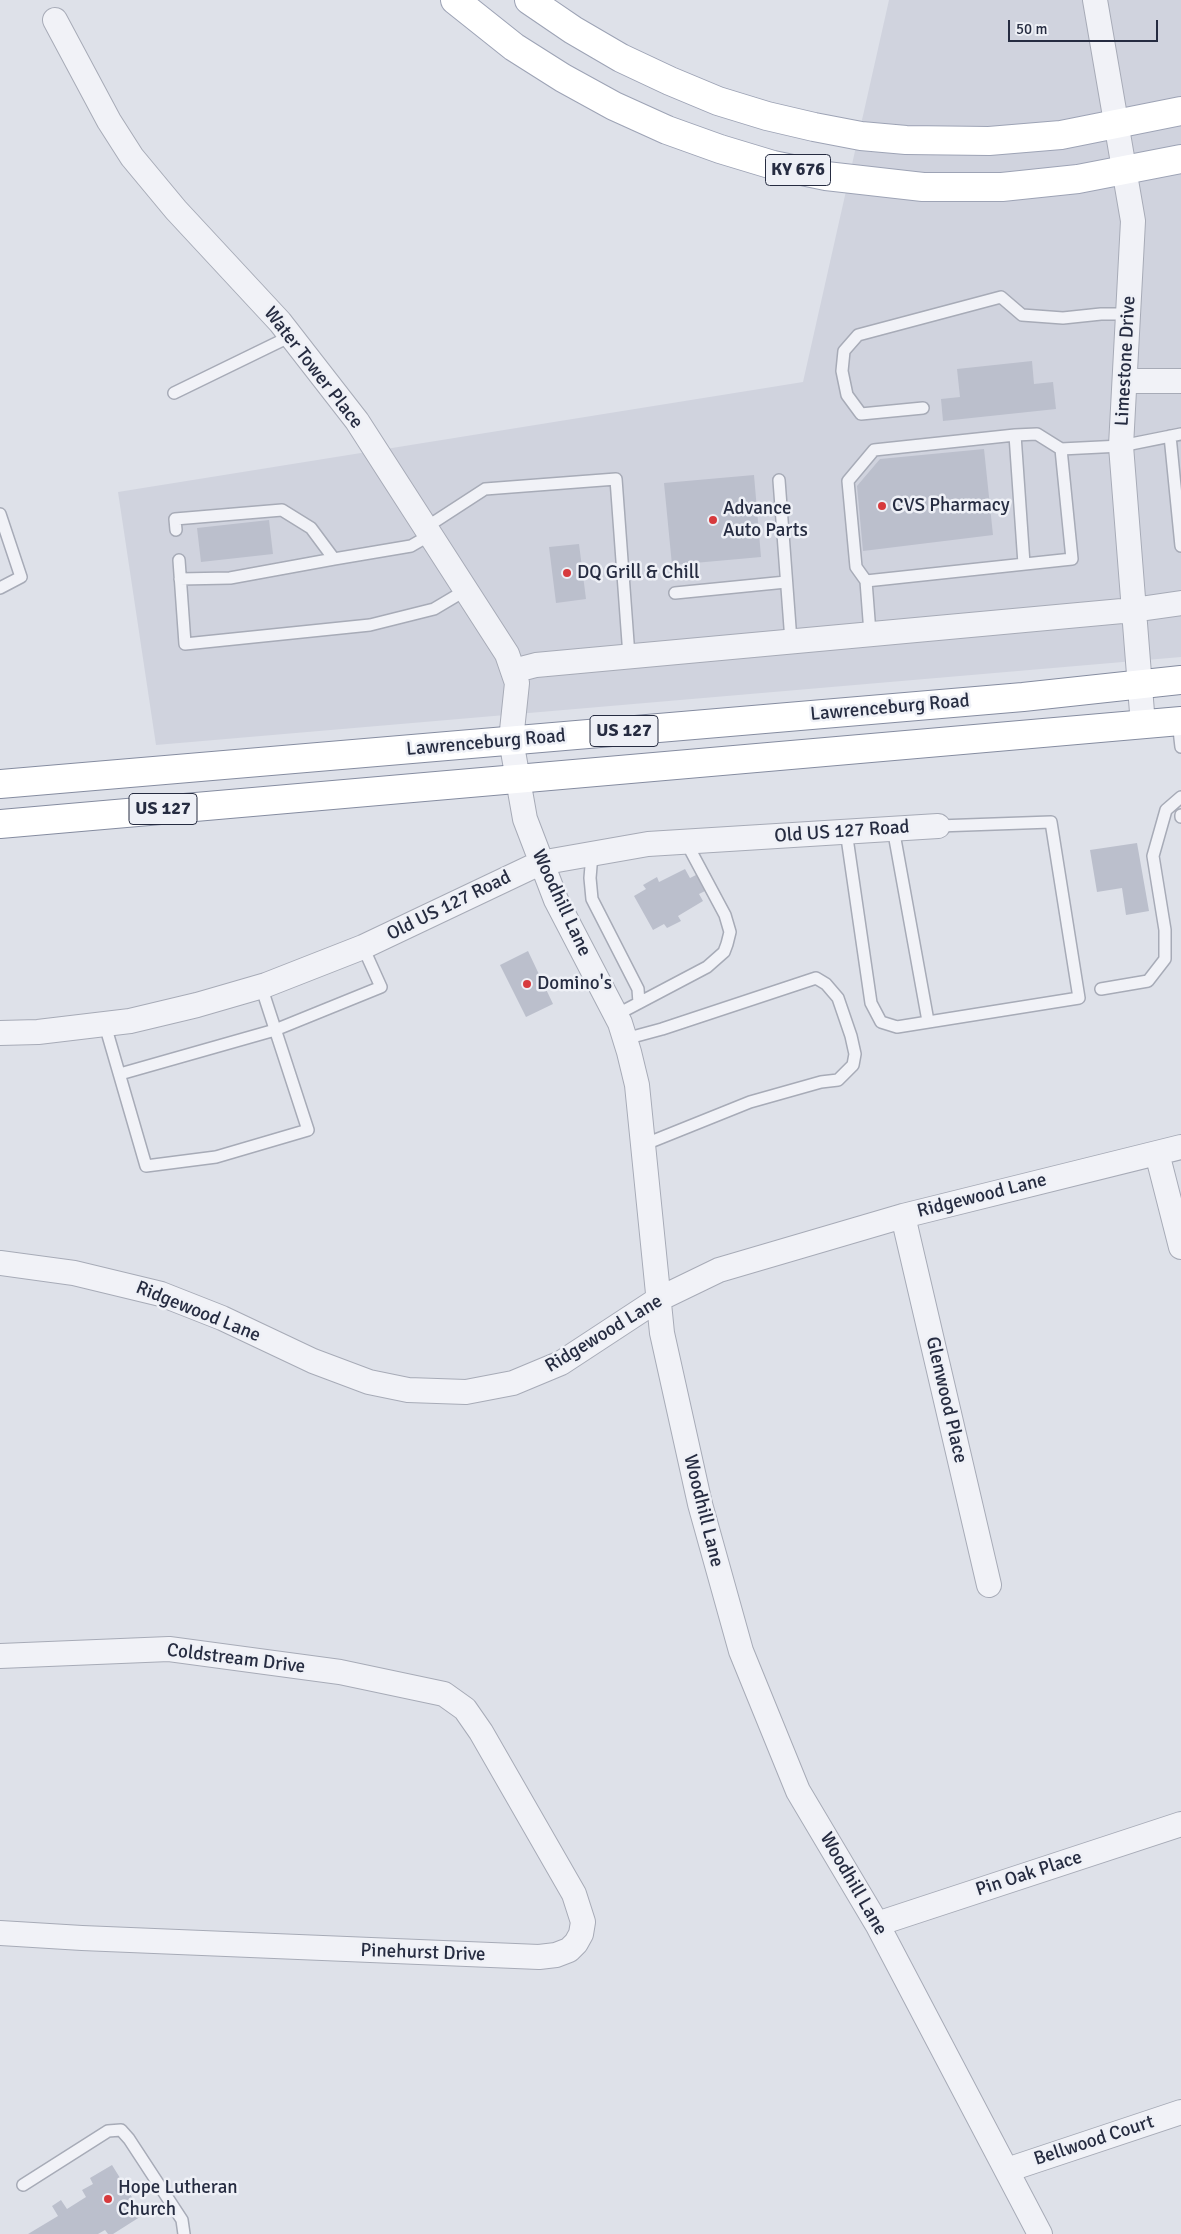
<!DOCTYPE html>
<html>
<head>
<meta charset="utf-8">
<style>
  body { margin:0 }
  #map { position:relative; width:1181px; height:2234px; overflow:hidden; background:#dee1e9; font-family:Signika,sans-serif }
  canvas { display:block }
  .scale { position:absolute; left:1008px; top:20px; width:150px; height:22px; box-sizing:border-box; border:2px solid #262c41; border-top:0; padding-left:6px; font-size:15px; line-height:18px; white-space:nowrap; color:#262c41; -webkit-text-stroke:4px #eef0f6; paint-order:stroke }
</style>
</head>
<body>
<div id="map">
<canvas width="1181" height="2234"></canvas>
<div class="scale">50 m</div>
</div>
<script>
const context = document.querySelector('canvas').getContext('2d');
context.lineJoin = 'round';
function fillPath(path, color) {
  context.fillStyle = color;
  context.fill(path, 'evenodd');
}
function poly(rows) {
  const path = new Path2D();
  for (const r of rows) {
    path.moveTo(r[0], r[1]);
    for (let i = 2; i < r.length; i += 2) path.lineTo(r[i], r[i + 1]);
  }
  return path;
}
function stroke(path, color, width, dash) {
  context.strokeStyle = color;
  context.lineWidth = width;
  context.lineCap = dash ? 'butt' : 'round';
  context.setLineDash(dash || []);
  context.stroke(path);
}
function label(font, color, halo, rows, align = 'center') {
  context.font = font + ' Signika,sans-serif';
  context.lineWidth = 5;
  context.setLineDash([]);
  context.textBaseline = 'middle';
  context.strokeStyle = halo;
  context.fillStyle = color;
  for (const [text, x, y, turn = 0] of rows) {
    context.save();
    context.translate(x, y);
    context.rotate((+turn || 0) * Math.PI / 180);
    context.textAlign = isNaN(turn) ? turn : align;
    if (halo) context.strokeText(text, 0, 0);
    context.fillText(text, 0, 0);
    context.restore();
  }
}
fillPath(poly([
  [889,0,1181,0,1181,657,156,745,118,492,803,382]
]), '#d0d3de');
fillPath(poly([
  [1032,361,1034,384,1053,382,1056,409,943,421,941,399,960,397,957,369],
  [984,449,993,535,863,551,857,486,880,459],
  [754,475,761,557,672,565,664,483],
  [269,520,273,554,201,562,197,528],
  [579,544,586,599,556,603,549,547],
  [1137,843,1149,911,1126,915,1122,888,1097,892,1090,850],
  [685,869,690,878,696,875,705,891,699,894,703,901,678,916,681,921,667,928,664,924,653,930,634,896,646,889,643,885,657,877,659,882],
  [528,951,553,1004,526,1017,500,965],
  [112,2165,143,2215,113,2234,108,2234,105,2230,98,2234,28,2234,58,2216,52,2206,61,2200,67,2209,86,2197,82,2190,93,2184,90,2178]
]), '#bbbfcc');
const lane = poly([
  [174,393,291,336],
  [923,408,861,414,847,395,842,371,844,351,858,335,1001,297,1022,315,1063,318,1101,314,1129,314],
  [1170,436,1181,546],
  [779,480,791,641],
  [0,514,21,577,0,588],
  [425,528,485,489,616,479,629,656],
  [176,530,175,519,282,510,311,528,334,559,411,546,430,535],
  [179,560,185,644,370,625,434,609,466,590],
  [1024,564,1015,435,1037,434,1061,449],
  [180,579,230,578,334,559],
  [866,581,856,567,848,481,874,450,1015,435],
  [675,593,786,582],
  [870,633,866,581,1072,559,1061,449,1121,446,1181,434],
  [1178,721,1181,747],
  [1181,815,1181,817],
  [893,828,928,1021],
  [846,831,871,1003,881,1022,897,1027,1079,998,1051,822,938,826],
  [592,854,590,878,592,899,638,989,639,1003],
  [1101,989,1148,981,1165,959,1165,930,1153,856,1166,810,1181,797],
  [616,1015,707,967,724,952,727,944,730,932,725,915,686,842],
  [105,1025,146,1166,216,1157,308,1130,261,986],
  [625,1039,662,1029,816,978,826,984,838,998,851,1036,855,1054,853,1065,838,1080,821,1082,750,1102,643,1145],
  [120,1074,275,1030,381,987,363,947],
  [23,2185,108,2131,121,2130,129,2139,182,2220,184,2234]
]);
const street = poly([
  [1095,0,1133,221,1121,446,1143,725],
  [55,20,109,121,132,157,176,210,280,322,357,421,507,654,517,683,511,740,525,819,556,900,620,1023,629,1052,637,1085,662,1333,700,1504,741,1651,798,1791,877,1924,1040,2234],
  [1125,381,1181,381],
  [513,671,536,665,1133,610,1181,603],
  [0,1033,38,1032,130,1021,197,1005,266,985,363,947,540,863,648,844,938,826],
  [1157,1153,1181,1247],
  [903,1216,989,1585],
  [0,1263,74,1273,161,1294,222,1318,313,1361,369,1382,408,1390,466,1392,513,1383,561,1363,657,1300,719,1270,903,1216,1181,1147],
  [0,1656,169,1649,340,1672,444,1694,465,1709,481,1732,574,1894,583,1922,581,1934,576,1943,569,1950,556,1955,539,1957,82,1938,0,1933],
  [877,1924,1181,1824],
  [1007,2170,1181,2112]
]);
const primary = poly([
  [455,0,514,47,563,78,614,106,667,130,720,149,773,165,826,176,923,187,1002,187,1078,179,1181,159],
  [529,0,573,30,621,58,670,81,718,101,767,116,814,127,861,136,906,140,989,141,1061,135,1181,111]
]);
const highway = poly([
  [0,784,1023,697,1181,680],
  [0,824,1181,721]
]);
stroke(lane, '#a7abb7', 14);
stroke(street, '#a7abb7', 26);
stroke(primary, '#9da3b5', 30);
stroke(highway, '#858ca0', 30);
stroke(lane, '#f1f2f7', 11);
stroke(street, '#f1f2f7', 24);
stroke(primary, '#fff', 28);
stroke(highway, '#fff', 28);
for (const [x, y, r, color] of [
  [882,506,5,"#d73a3d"],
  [713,520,5,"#d73a3d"],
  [567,573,5,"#d73a3d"],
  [527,984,5,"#d73a3d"],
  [108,2199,5,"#d73a3d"]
]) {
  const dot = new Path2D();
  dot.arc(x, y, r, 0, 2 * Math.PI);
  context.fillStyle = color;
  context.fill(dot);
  stroke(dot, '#eef0f6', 2);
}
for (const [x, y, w] of [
  [798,170,65],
  [624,731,68],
  [163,809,68]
]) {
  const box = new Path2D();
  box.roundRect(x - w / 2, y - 15.5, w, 31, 4);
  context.fillStyle = '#eef0f6';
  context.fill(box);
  stroke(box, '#262c41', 1);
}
label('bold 18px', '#262c41', null, [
  ["KY 676",798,170],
  ["US 127",624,731],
  ["US 127",163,809]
]);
label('19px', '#262c41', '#eef0f6', [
  ["Limestone Drive",1126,361,-87],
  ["Water Tower Place",313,368,52],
  ["Lawrenceburg Road",890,708,-5],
  ["Lawrenceburg Road",486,743,-5],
  ["Old US 127 Road",842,832,-4],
  ["Woodhill Lane",561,903,65],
  ["Old US 127 Road",449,906,-26],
  ["Ridgewood Lane",982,1196,-14],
  ["Ridgewood Lane",198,1312,22],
  ["Ridgewood Lane",604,1334,-31],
  ["Glenwood Place",946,1400,77],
  ["Woodhill Lane",703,1511,76],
  ["Coldstream Drive",236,1659,7],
  ["Pin Oak Place",1029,1874,-18],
  ["Woodhill Lane",853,1884,60],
  ["Pinehurst Drive",423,1953,2],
  ["Bellwood Court",1094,2141,-18]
]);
label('19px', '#262c41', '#eef0f6', [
  ["CVS Pharmacy",892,506],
  ["Advance",723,509],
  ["Auto Parts",723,531],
  ["DQ Grill & Chill",577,573],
  ["Domino's",537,984],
  ["Hope Lutheran",118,2188],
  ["Church",118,2210]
], 'left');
</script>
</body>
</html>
